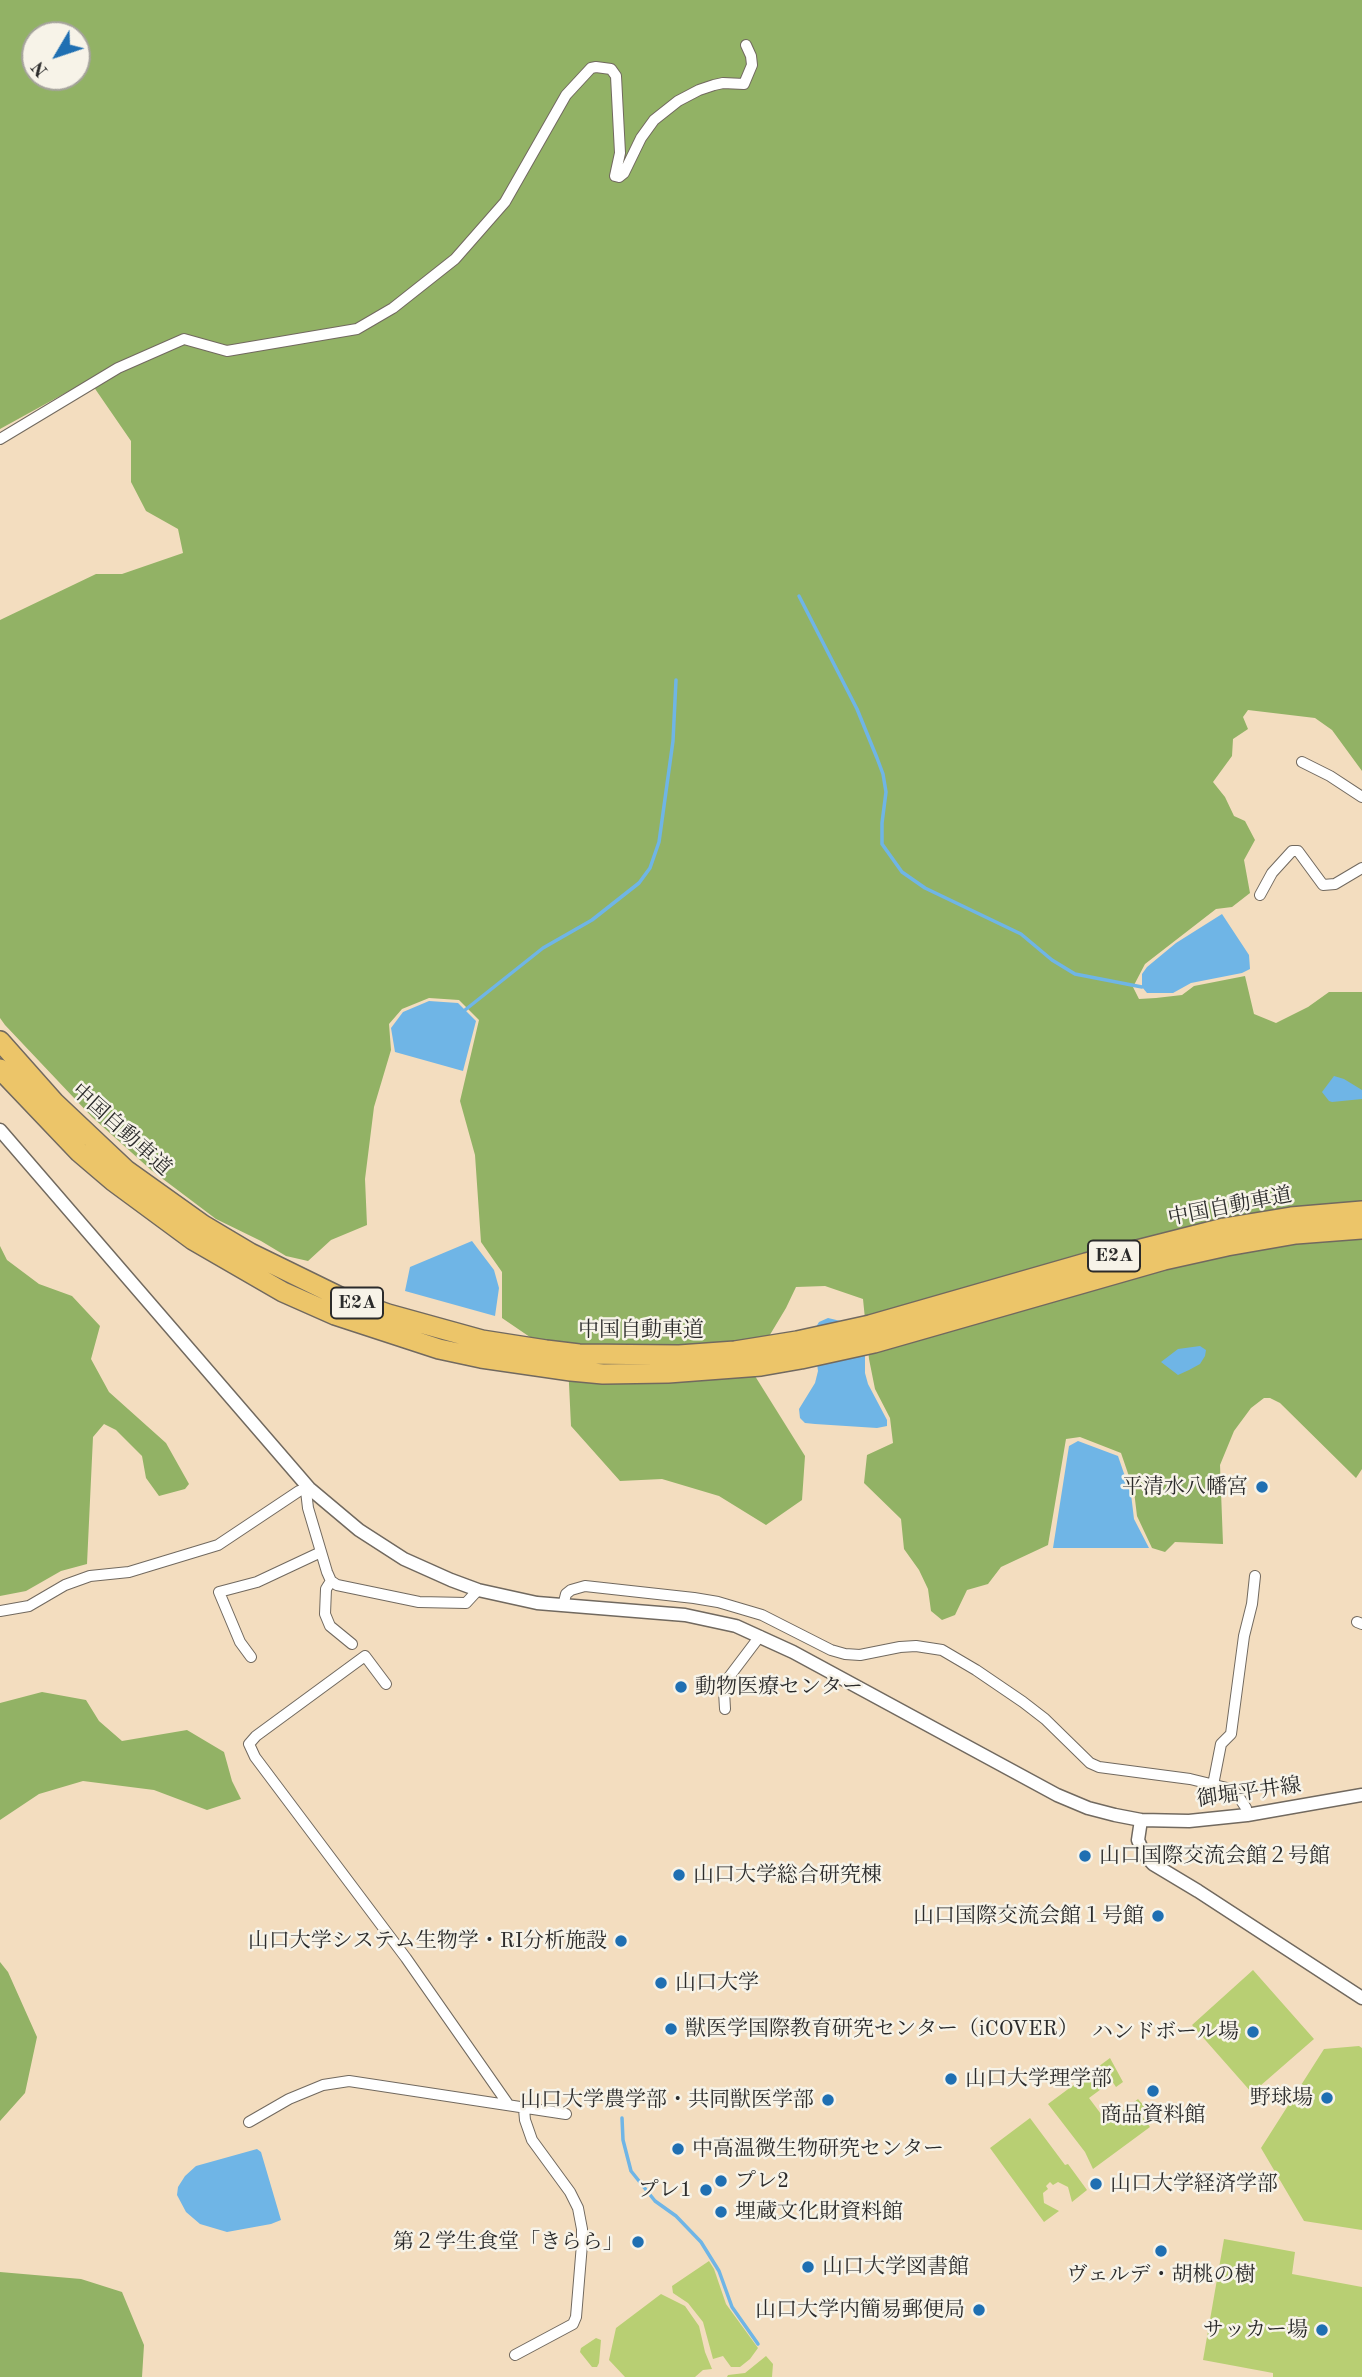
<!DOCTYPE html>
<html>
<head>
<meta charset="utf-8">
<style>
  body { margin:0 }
  #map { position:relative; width:1362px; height:2377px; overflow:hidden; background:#f3ddbf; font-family:"Old Standard TT",serif }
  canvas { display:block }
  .north { position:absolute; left:21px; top:21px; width:70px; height:70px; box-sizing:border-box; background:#f7f3e8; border:2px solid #a5a39c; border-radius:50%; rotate:231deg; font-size:19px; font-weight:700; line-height:28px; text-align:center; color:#2b2b2b }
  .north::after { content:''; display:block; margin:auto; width:24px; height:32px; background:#1f6fb2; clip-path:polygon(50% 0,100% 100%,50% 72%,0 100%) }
</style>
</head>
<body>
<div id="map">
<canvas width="1362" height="2377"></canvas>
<div class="north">N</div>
</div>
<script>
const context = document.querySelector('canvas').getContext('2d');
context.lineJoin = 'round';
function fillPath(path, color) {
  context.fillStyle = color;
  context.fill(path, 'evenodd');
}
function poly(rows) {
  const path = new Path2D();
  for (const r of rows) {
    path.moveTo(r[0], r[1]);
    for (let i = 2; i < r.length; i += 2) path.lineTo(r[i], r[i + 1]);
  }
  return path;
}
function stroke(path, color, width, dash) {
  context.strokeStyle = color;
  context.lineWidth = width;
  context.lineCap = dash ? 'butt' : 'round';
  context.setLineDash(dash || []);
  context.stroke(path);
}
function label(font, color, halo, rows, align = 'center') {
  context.font = font + ' "Old Standard TT","Noto Serif JP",serif';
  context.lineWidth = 5;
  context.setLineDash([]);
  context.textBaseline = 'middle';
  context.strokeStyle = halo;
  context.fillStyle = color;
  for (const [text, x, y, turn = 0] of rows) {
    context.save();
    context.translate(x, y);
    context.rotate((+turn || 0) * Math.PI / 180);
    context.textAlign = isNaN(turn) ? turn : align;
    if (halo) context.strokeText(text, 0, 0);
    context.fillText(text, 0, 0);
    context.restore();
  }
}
fillPath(poly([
  [1253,1970,1314,2039,1252,2093,1192,2025],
  [1359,2046,1362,2048,1362,2230,1304,2221,1261,2148,1324,2049],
  [1110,2058,1123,2082,1116,2087,1112,2081,1089,2098,1104,2118,1118,2108,1124,2110,1138,2099,1144,2106,1142,2116,1150,2127,1093,2169,1085,2152,1048,2104],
  [1030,2118,1065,2165,1068,2164,1087,2190,1072,2202,1068,2187,1058,2182,1053,2185,1050,2182,1046,2186,1048,2189,1043,2193,1044,2203,1059,2211,1044,2222,990,2148],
  [1224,2239,1295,2252,1292,2274,1362,2287,1362,2377,1273,2377,1273,2373,1203,2360],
  [709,2261,714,2269,726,2304,758,2348,750,2359,740,2367,731,2367,723,2356,713,2359,703,2322,688,2303,673,2293,672,2286],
  [661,2294,685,2306,699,2326,705,2352,712,2369,703,2370,695,2377,625,2377,609,2360,616,2328],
  [596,2338,601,2340,599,2363,597,2367,592,2367,580,2352,581,2348],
  [766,2356,773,2364,772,2377,727,2377,728,2375,745,2373]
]), '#b8cf73');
fillPath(poly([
  [0,0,1362,0,1362,771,1332,730,1315,718,1248,710,1243,717,1248,729,1233,739,1232,756,1213,782,1225,797,1234,816,1245,821,1255,840,1244,860,1250,893,1232,907,1216,909,1145,964,1133,987,1139,999,1156,998,1182,995,1194,986,1245,976,1254,1014,1276,1023,1308,1007,1329,992,1362,992,1362,1469,1356,1478,1280,1403,1270,1398,1264,1398,1251,1408,1234,1431,1220,1465,1223,1544,1175,1542,1165,1552,1152,1548,1137,1516,1134,1491,1121,1453,1080,1437,1066,1439,1048,1545,1001,1567,988,1584,967,1590,955,1615,942,1620,931,1611,928,1589,919,1570,904,1549,901,1519,864,1483,867,1455,893,1443,890,1418,875,1389,869,1359,863,1299,825,1286,796,1287,786,1308,750,1368,805,1456,802,1500,766,1525,719,1496,662,1479,620,1481,571,1426,568,1363,502,1318,502,1272,481,1242,475,1155,460,1101,479,1020,459,1000,429,998,402,1009,389,1024,391,1050,374,1107,365,1179,367,1225,331,1240,308,1261,286,1256,261,1241,216,1219,151,1170,92,1117,5,1025,0,1018,0,620,96,574,122,574,183,553,178,529,146,511,131,482,131,441,89,380,0,429],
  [35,35,77,35,77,77,35,77],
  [0,1246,7,1260,39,1284,72,1296,100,1326,91,1359,109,1392,166,1443,189,1484,185,1489,159,1496,146,1478,142,1456,116,1430,104,1424,93,1437,87,1564,61,1571,26,1591,0,1596],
  [42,1692,86,1700,99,1721,122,1741,187,1730,224,1752,232,1781,241,1799,207,1810,154,1790,83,1781,39,1794,0,1820,0,1703],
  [0,1962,8,1972,37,2037,25,2093,0,2121],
  [0,2272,81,2279,122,2292,144,2345,142,2377,0,2377]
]), '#92b265');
fillPath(poly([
  [1222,914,1249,955,1250,969,1242,973,1191,983,1173,993,1147,993,1142,987,1142,974,1147,967,1176,943],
  [429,1001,458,1003,476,1021,463,1071,395,1052,391,1028,403,1012],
  [1334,1076,1344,1079,1362,1090,1362,1099,1332,1102,1329,1101,1322,1092],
  [472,1241,494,1270,499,1288,495,1316,405,1291,410,1267],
  [828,1318,849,1323,865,1353,865,1373,868,1384,887,1420,887,1426,877,1428,815,1424,805,1423,800,1418,799,1409,815,1383,818,1371,813,1332,819,1322],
  [1200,1346,1206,1350,1205,1356,1200,1364,1189,1370,1178,1375,1161,1362,1178,1349],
  [1078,1441,1118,1456,1131,1494,1134,1519,1149,1548,1053,1548,1069,1446],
  [257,2149,261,2152,281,2220,271,2224,227,2232,200,2224,186,2212,177,2195,178,2187,185,2176,196,2166]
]), '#6fb5e6');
stroke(poly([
  [799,596,857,709,877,758,883,774,886,792,882,823,882,844,902,872,925,888,1021,934,1052,960,1075,974,1142,987],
  [465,1010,543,948,592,920,639,883,650,868,659,842,673,741,676,680],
  [622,2118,623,2140,631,2171,655,2201,676,2216,701,2242,719,2271,732,2307,758,2344]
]), '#6fb5e6', 3.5);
const minor = poly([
  [0,439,118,368,184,339,227,351,357,329,393,308,455,259,505,202,566,95,591,68,596,67,611,69,616,76,620,153,615,176,619,177,624,173,641,138,654,120,678,101,699,90,714,85,723,83,744,84,752,65,751,56,746,45],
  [1302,762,1330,776,1362,797],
  [1260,895,1272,873,1292,851,1298,851,1323,885,1335,884,1362,868],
  [306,1491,308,1508,327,1572,331,1581,337,1585,419,1602,466,1603,478,1590],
  [331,1581,326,1589,325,1614,330,1626,352,1644],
  [563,1606,566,1594,571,1590,585,1586,694,1598,718,1602,762,1615,831,1650,845,1654,860,1655,900,1647,916,1646,942,1650,976,1670,1023,1702,1045,1719,1090,1763,1099,1767,1190,1779,1227,1788,1237,1794,1246,1808,1247,1815],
  [0,1611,29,1606,65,1585,90,1576,129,1572,218,1545,299,1491,309,1488],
  [1357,1622,1362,1624],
  [251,1657,240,1642,219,1592,257,1582,321,1552],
  [386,1684,365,1656,256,1736,249,1744,255,1757,406,1958,508,2104],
  [725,1709,724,1691,729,1677,760,1636],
  [1213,1785,1221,1744,1231,1734,1244,1636,1252,1604,1255,1576],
  [249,2122,289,2099,323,2085,349,2081,566,2114],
  [515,2355,573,2324,576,2317,582,2244,582,2229,578,2208,570,2192,532,2140,525,2120,524,2109]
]);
const tertiary = poly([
  [0,1130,309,1488,359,1530,404,1559,451,1580,478,1590,537,1603,685,1615,736,1626,793,1652,1057,1795,1088,1808,1115,1815,1141,1820,1189,1821,1247,1815,1362,1795],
  [1141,1820,1138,1840,1144,1854,1153,1864,1198,1891,1362,1998]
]);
const motorway = poly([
  [0,1041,55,1103,126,1170,203,1225,250,1253,340,1297,388,1314,482,1340,546,1350,579,1354,679,1355,735,1351,797,1341,870,1325,1086,1263,1224,1228,1291,1217,1362,1211],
  [0,1069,79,1152,113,1181,193,1240,283,1292,335,1315,439,1349,481,1358,571,1371,603,1374,668,1373,761,1366,801,1359,874,1343,1164,1260,1227,1246,1296,1234,1362,1229]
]);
stroke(minor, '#71695f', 12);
stroke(tertiary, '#71695f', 15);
stroke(motorway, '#71695f', 22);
stroke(minor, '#fff', 10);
stroke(tertiary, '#fff', 12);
stroke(motorway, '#ecc569', 19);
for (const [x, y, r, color] of [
  [1262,1487,7,"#1f6fb2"],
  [681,1687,7,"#1f6fb2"],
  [1085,1856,7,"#1f6fb2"],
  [679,1875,7,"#1f6fb2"],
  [1158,1916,7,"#1f6fb2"],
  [621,1941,7,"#1f6fb2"],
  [661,1983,7,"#1f6fb2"],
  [671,2029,7,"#1f6fb2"],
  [1253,2032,7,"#1f6fb2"],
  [951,2079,7,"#1f6fb2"],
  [1153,2091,7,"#1f6fb2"],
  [1327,2098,7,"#1f6fb2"],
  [828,2100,7,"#1f6fb2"],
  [678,2149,7,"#1f6fb2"],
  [721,2181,7,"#1f6fb2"],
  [1096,2184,7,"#1f6fb2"],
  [706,2190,7,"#1f6fb2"],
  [721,2212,7,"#1f6fb2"],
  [638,2242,7,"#1f6fb2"],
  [1161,2251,7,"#1f6fb2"],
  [808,2267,7,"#1f6fb2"],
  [979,2310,7,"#1f6fb2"],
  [1322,2330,7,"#1f6fb2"]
]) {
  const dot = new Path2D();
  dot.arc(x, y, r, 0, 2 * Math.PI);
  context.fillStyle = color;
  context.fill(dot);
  stroke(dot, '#f7f3e8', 2.5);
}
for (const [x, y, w] of [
  [1114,1256,52],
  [357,1303,52]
]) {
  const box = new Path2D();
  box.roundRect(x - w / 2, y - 15.5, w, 31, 5);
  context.fillStyle = '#f7f3e8';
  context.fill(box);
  stroke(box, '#2b2b2b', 2);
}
label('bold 19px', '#2b2b2b', null, [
  ["E2A",1114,1256],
  ["E2A",357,1303]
]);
label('21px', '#2b2b2b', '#f7f3e8', [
  ["中国自動車道",121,1130,42],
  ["中国自動車道",1230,1207,-11],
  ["中国自動車道",641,1330],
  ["御堀平井線",1249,1793,-8]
]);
label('21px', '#2b2b2b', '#f7f3e8', [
  ["平清水八幡宮",1248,1487,"right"],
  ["動物医療センター",695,1687],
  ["山口国際交流会館２号館",1099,1856],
  ["山口大学総合研究棟",693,1875],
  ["山口国際交流会館１号館",1144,1916,"right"],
  ["山口大学システム生物学・RI分析施設",607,1941,"right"],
  ["山口大学",675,1983],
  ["獣医学国際教育研究センター（iCOVER）",685,2029],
  ["ハンドボール場",1239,2032,"right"],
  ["山口大学理学部",965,2079],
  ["野球場",1313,2098,"right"],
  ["山口大学農学部・共同獣医学部",814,2100,"right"],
  ["商品資料館",1153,2115,"center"],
  ["中高温微生物研究センター",692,2149],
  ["プレ2",735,2181],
  ["山口大学経済学部",1110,2184],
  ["プレ1",692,2190,"right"],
  ["埋蔵文化財資料館",735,2212],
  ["第２学生食堂「きらら」",624,2242,"right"],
  ["山口大学図書館",822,2267],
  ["ヴェルデ・胡桃の樹",1161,2275,"center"],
  ["山口大学内簡易郵便局",965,2310,"right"],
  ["サッカー場",1308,2330,"right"]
], 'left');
</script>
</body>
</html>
